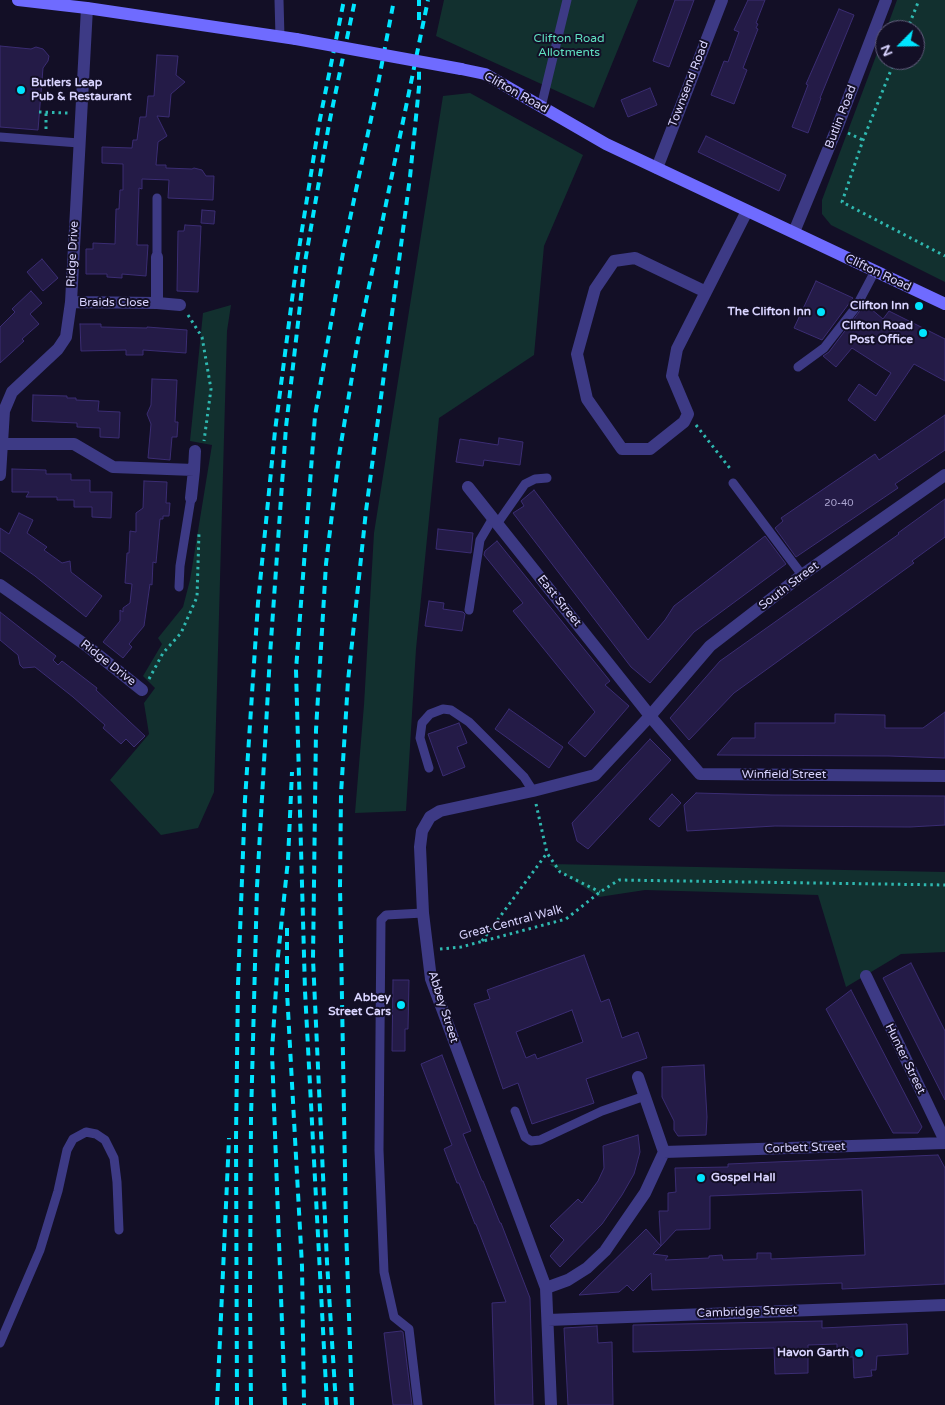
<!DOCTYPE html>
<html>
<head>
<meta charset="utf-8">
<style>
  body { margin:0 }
  #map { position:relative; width:945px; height:1405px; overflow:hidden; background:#130f26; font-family:"Varela Round",sans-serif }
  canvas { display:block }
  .north { position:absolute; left:875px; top:20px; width:50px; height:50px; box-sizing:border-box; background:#130f26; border:1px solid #625e7d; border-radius:50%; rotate:247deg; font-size:14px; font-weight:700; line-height:20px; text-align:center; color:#d9d4ff }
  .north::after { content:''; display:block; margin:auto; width:18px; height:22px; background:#00e5ff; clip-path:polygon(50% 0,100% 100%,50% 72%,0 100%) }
</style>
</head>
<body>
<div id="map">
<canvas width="945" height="1405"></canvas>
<div class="north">N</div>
</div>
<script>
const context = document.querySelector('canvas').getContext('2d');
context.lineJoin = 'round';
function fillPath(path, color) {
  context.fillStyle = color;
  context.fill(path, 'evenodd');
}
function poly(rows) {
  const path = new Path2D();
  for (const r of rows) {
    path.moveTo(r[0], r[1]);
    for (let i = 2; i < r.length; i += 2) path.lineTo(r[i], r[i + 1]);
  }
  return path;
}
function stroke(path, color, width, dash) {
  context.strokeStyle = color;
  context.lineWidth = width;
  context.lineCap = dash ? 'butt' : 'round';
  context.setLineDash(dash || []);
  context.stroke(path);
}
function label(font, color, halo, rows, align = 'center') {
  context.font = font + ' "Varela Round",sans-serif';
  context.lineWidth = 4;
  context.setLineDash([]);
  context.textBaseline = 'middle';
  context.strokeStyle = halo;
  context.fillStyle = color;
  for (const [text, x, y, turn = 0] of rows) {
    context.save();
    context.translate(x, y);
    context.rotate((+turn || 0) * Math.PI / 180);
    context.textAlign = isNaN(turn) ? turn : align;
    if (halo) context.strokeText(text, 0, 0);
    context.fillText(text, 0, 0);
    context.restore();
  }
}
fillPath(poly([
  [444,0,638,0,594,108,436,36],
  [897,0,945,0,945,282,831,225,822,214,822,200,885,32,885,60,915,60,915,30,886,30],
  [470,93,583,155,544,246,534,355,439,418,416,649,406,811,355,813,364,705,374,533,443,96],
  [231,305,227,331,214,792,198,828,161,835,110,780,149,734,144,703,155,688,143,676,162,644,158,638,183,607,190,580,212,445,190,441,203,313],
  [549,864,945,872,945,952,901,954,846,987,818,895,645,890,599,897]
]), '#12302f');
const building = poly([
  [675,0,694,0,669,67,653,61,675,0],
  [748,0,765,0,756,23,758,24,756,28,758,29,743,68,747,70,734,104,711,95,724,61,728,62,739,32,734,30,748,0],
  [839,9,854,15,820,98,821,98,808,133,792,127,808,85,806,84,839,9],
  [0,46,31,49,36,47,43,49,49,56,48,61,43,68,38,130,0,127,0,46],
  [157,55,178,56,176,75,185,82,171,94,169,117,157,116,167,136,158,142,156,165,166,165,166,168,192,169,194,168,202,170,206,176,214,176,213,200,168,198,169,180,142,179,142,189,139,188,137,245,148,245,146,276,122,274,122,278,107,277,107,274,86,274,86,249,93,249,93,243,115,244,116,209,119,209,120,190,123,190,123,164,102,163,102,147,132,148,133,140,137,140,140,117,146,117,148,96,154,96,157,55],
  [650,88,657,105,628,117,621,100,650,88],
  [706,136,786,175,779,191,698,152,706,136],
  [202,210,215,211,214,224,201,223,202,210],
  [185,225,201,226,198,292,177,291,178,231,184,231,185,225],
  [42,259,58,278,43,291,27,272,42,259],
  [816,281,853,298,822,340,794,328,816,281],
  [31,291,42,303,30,314,39,324,22,339,24,341,0,363,0,327,15,312,12,309,31,291],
  [865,304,883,319,889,311,945,339,945,381,914,364,875,421,848,400,859,384,876,396,891,373,852,348,836,367,823,356,829,352,865,304],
  [80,324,101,324,101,327,147,328,147,327,187,330,186,353,143,350,143,355,126,355,126,350,81,351,80,324],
  [152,379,177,380,175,422,178,422,177,437,172,437,170,460,148,458,151,424,147,414,151,405,152,379],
  [33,395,67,396,67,398,76,398,76,400,99,401,98,411,120,412,119,438,100,437,100,428,77,427,77,423,32,421,33,395],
  [945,415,945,450,895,484,898,488,796,557,775,528,783,521,781,518,875,454,879,460,945,415],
  [499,438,523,442,520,465,484,460,483,466,456,462,460,439,498,445,499,438],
  [12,469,46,470,46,474,71,474,71,480,90,480,90,492,112,492,111,518,92,517,92,507,74,507,74,500,57,500,57,497,26,497,29,492,12,492,12,469],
  [144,481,167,482,166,503,170,503,169,516,163,516,163,519,160,519,156,563,153,562,152,585,150,584,144,626,129,644,132,647,123,658,103,642,120,621,120,610,123,612,123,608,130,603,132,584,125,583,127,553,129,553,130,531,136,532,136,513,143,508,144,481],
  [534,490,648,640,665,620,674,606,765,536,786,564,694,632,650,683,631,667,513,513,524,506,521,501,534,490],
  [945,499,945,537,912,561,914,563,734,693,689,740,670,718,720,661,899,534,898,533,945,499],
  [19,513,33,520,27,533,47,547,44,550,62,563,70,561,71,572,102,596,86,617,35,576,0,551,0,528,9,534,19,513],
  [438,529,473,533,471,553,436,549,438,529],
  [497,541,610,681,605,685,629,706,585,757,568,743,595,712,513,611,523,603,484,555,485,551,497,541],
  [429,601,444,603,443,609,463,612,465,614,462,631,425,626,429,601],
  [0,612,56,656,53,660,58,665,62,661,97,688,96,690,145,736,134,747,126,739,121,744,103,728,105,725,73,697,35,667,23,668,20,665,18,655,0,640,0,612],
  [509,709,563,747,549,768,495,729,509,709],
  [945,712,945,758,889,756,717,755,732,738,755,738,755,723,835,723,835,714,885,715,885,728,923,728,945,712],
  [459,723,467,743,457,747,465,767,443,776,428,734,459,723],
  [650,739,671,760,588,849,577,841,572,823,650,739],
  [696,793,772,795,945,796,945,825,910,827,775,826,687,831,684,805,696,793],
  [672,794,681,803,659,827,649,819,672,794],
  [584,955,601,1002,609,999,622,1038,638,1032,647,1058,586,1079,594,1103,532,1124,518,1083,503,1089,474,1004,490,999,487,990,584,955],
  [572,1010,583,1042,537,1059,535,1054,526,1058,516,1032,572,1010],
  [911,963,945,1031,945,1100,883,978,911,963],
  [393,980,409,980,408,1029,405,1029,405,1051,392,1051,393,980],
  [851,990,922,1127,918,1133,893,1133,826,1009,851,990],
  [442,1055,471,1131,463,1134,482,1181,483,1181,500,1223,501,1223,530,1298,533,1405,495,1405,492,1303,506,1302,476,1224,475,1224,459,1183,457,1183,444,1149,452,1145,421,1064,442,1055],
  [704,1065,707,1117,706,1135,678,1136,674,1130,674,1121,662,1097,662,1067,704,1065],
  [638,1135,640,1152,634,1174,622,1195,602,1224,560,1267,550,1256,564,1240,550,1226,578,1199,582,1203,598,1181,604,1168,603,1146,638,1135],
  [938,1155,945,1168,945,1284,842,1289,842,1283,652,1290,651,1273,633,1291,627,1285,619,1292,579,1295,646,1229,661,1246,653,1254,668,1256,665,1260,709,1258,709,1256,722,1255,723,1260,757,1259,757,1253,771,1253,771,1259,865,1255,862,1190,710,1196,710,1229,676,1230,661,1246,659,1211,668,1211,668,1193,676,1192,675,1168,728,1167,728,1164,938,1155],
  [822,1321,822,1328,907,1324,908,1354,877,1356,876,1370,871,1370,872,1376,854,1378,853,1357,848,1357,848,1348,837,1348,837,1344,808,1345,808,1373,775,1374,774,1348,633,1352,633,1325,822,1321],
  [597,1326,598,1343,612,1342,613,1405,568,1405,564,1328,597,1326],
  [401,1331,403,1332,412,1405,393,1405,384,1333,401,1331]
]);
fillPath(building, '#241b47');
stroke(building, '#3b2d73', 1);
stroke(poly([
  [907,30,919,0],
  [895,60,863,140,842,202,945,256],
  [39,112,68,113],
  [46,129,46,112],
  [848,133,863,140],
  [188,315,202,337,211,389,204,441],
  [696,425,732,471],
  [149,679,163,653,181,633,197,597,199,532],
  [536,804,547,853,560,872,600,892],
  [482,941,547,853],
  [440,949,461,947,566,919,600,892,619,880,945,885]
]), '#2fb8b0', 3, [2.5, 4]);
stroke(poly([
  [279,0,280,37],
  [541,107,567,0],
  [0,137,79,143],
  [157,257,157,198],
  [798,367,824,348,856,307,875,271],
  [733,483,802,575],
  [497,524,525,484,535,479,547,478],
  [179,587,180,566,191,498],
  [469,610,480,540,493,518],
  [429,768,420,738,422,723,430,714,443,709,451,710,469,722,524,777,533,791],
  [515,1111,525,1137,531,1141,540,1140,602,1111,645,1096],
  [0,1343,40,1250,58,1191,67,1150,73,1139,86,1132,96,1134,105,1140,114,1158,117,1182,119,1230],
  [418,1405,409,1329,394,1317,384,1272,379,1150,381,920,386,915,423,913]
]), '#3d3a85', 9);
stroke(poly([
  [657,168,722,0],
  [794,232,837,128,886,0],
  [706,292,635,258,614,261,595,289,577,354,587,399,622,449,650,449,684,422,688,414,672,376,677,349,747,211],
  [71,302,157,303,157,257],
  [157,303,180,305],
  [1,444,74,444,113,467,194,470,195,451],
  [0,475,4,411,12,392,58,349,66,337,71,302,87,8],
  [468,487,655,722,700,774,945,776],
  [191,498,194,470],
  [0,585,87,646,142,690],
  [866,976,945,1141],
  [664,1152,945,1143],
  [546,1288,568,1280,587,1268,605,1251,645,1193,664,1152,638,1077],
  [548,1320,945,1305],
  [551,1405,546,1288,431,979,423,913,420,847,422,831,430,817,440,811,533,791,595,775,650,716,710,646,802,575,945,475]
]), '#3d3a85', 12);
stroke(poly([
  [18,0,87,8,296,39],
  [461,69,485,74,606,144,945,304]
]), '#6f6bff', 12);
stroke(poly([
  [419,20,419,0],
  [287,928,287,992,302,1266,304,1405],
  [217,1405,229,1138],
  [237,1405,236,1138,238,985,245,800,258,603,275,431,297,261,319,124,344,0],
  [251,1405,250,1297,251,1118,257,887,270,655,286,427,305,262,329,124,355,0],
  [285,1405,272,1052,278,956,288,860,292,772],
  [327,1405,305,991,296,670,315,416,344,247,375,100,394,0],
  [336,1405,327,1262,313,959,316,730,326,564,339,456,358,340,428,0],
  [352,1405,346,1227,340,886,341,794,348,681,366,511,410,177,419,87,419,67]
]), '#00e5ff', 4, [8, 6]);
stroke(poly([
  [296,39,461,69]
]), '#6f6bff', 12);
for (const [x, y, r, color] of [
  [21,90,5,"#00e5ff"],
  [919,306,5,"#00e5ff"],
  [821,312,5,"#00e5ff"],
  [923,333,5,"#00e5ff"],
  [401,1005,5,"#00e5ff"],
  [701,1178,5,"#00e5ff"],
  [859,1353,5,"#00e5ff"]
]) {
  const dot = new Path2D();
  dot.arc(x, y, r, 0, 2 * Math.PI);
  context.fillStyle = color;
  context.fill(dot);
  stroke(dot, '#130f26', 2);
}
label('10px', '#aca6d1', null, [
  ["20-40",839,503]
]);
label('12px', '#5fe0c0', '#130f26', [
  ["Clifton Road",569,39],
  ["Allotments",569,53]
]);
label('bold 12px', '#d9d4ff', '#130f26', [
  ["Butlers Leap",31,83,"left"],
  ["Pub & Restaurant",31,97,"left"],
  ["Clifton Inn",909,306],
  ["The Clifton Inn",811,312],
  ["Clifton Road",913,326],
  ["Post Office",913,340],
  ["Abbey",391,998],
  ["Street Cars",391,1012],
  ["Gospel Hall",711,1178,"left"],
  ["Havon Garth",849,1353]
], 'right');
label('12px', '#d9d4ff', '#130f26', [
  ["Townsend Road",689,84,-69],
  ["Clifton Road",516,93,29],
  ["Butlin Road",841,117,-69],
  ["Ridge Drive",73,254,-87],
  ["Clifton Road",878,273,25],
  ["Braids Close",114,303],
  ["South Street",789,586,-37],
  ["East Street",559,601,51],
  ["Ridge Drive",108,663,38],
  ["Winfield Street",784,775],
  ["Great Central Walk",511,923,-15],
  ["Abbey Street",443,1007,72],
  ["Hunter Street",905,1059,64],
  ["Corbett Street",805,1148,-2],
  ["Cambridge Street",747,1312,-2]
]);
</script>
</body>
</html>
